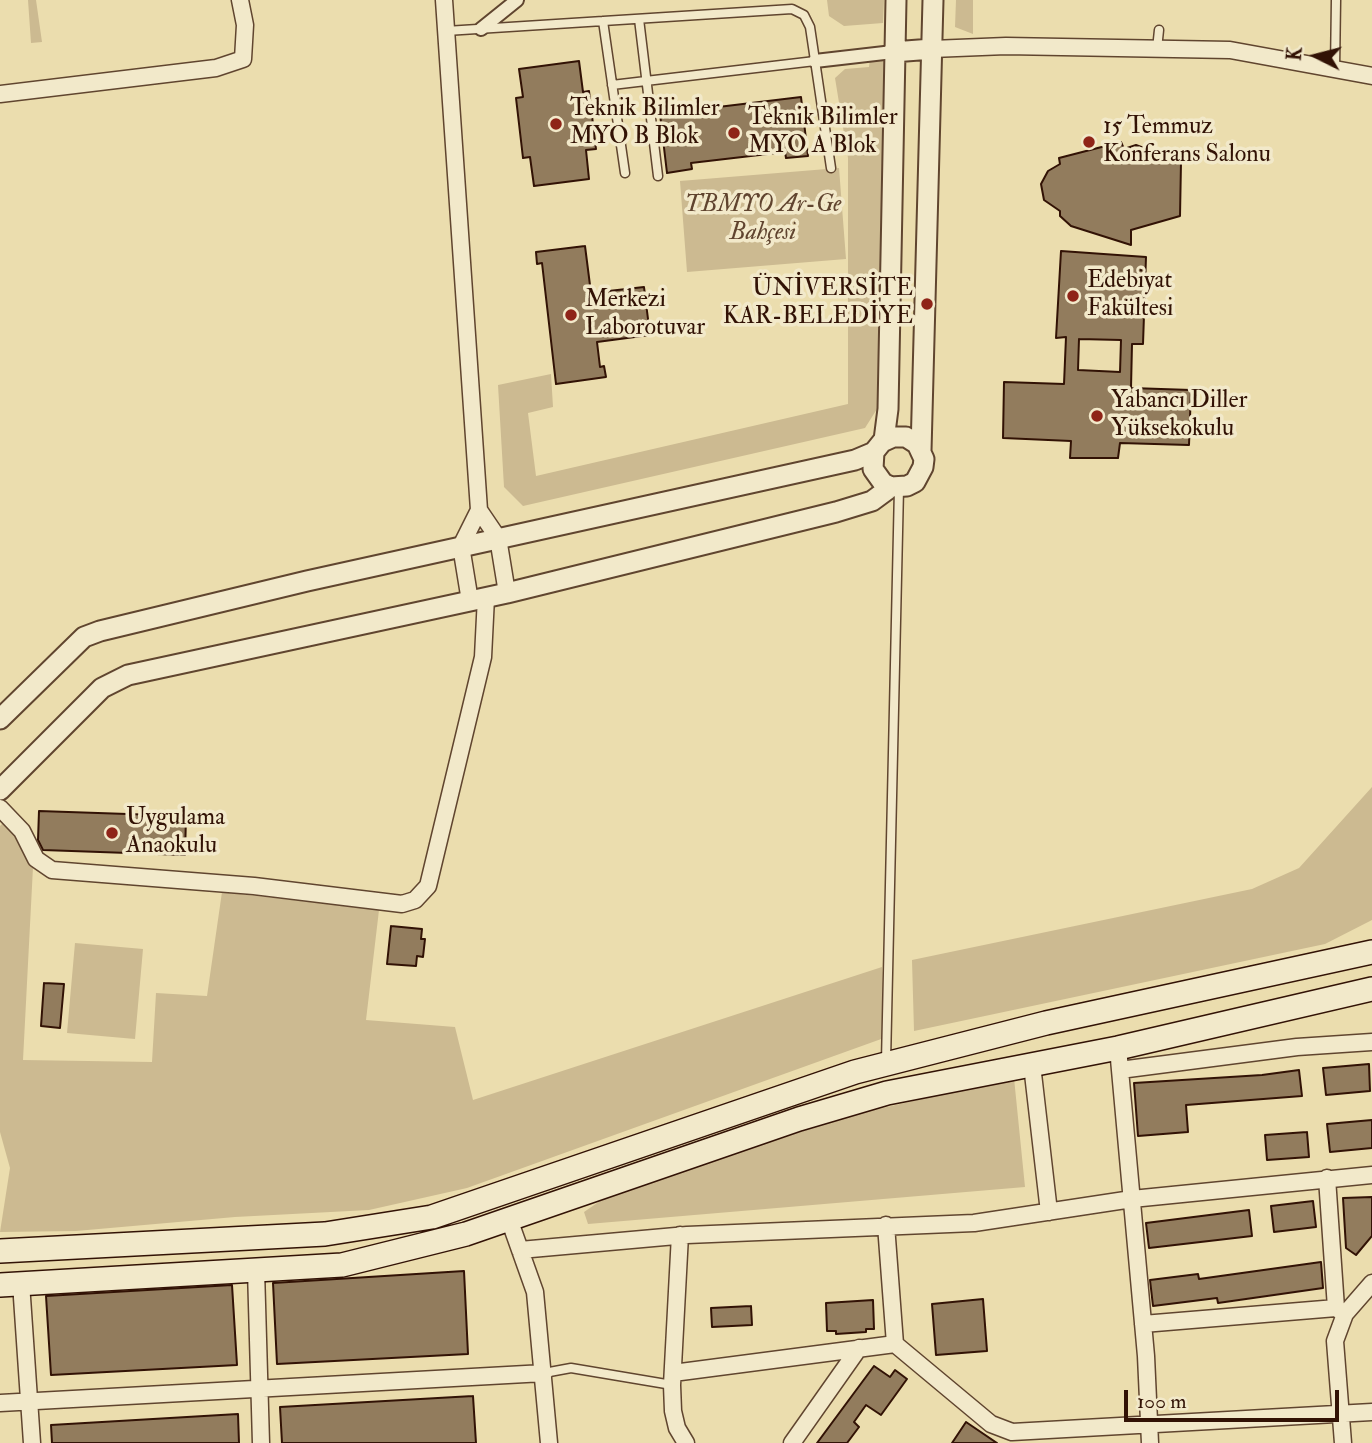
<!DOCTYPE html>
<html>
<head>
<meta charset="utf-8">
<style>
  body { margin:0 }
  #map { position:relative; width:1372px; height:1443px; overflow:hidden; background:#ebddae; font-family:"IM FELL Double Pica",serif }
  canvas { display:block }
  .north { position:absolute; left:1281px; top:21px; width:70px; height:70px; -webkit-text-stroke:5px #f2e9ca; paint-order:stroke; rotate:276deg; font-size:19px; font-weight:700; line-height:28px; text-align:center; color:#321205 }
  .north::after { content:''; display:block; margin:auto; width:24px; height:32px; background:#321205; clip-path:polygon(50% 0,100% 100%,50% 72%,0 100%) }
  .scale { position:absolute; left:1124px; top:1390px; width:215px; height:32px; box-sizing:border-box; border:4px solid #321205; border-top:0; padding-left:9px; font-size:21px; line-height:24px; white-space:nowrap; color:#321205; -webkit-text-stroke:5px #f2e9ca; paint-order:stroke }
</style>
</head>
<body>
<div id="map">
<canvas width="1372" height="1443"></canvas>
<div class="north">K</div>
<div class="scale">100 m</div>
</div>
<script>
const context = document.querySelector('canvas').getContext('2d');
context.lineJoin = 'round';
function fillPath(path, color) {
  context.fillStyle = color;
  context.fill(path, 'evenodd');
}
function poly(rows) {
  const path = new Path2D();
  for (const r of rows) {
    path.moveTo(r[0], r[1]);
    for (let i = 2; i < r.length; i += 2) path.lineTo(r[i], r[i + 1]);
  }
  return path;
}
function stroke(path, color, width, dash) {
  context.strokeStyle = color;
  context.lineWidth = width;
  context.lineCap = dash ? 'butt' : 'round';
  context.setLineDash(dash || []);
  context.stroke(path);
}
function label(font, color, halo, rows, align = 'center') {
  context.font = font + ' "IM FELL Double Pica",serif';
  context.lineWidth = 7;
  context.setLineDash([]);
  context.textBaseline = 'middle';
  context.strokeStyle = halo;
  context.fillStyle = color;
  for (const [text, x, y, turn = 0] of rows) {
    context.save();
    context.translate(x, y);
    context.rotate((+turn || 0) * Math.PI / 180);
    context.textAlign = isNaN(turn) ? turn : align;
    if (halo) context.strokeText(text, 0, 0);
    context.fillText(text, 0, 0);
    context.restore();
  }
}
fillPath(poly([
  [28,0,36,0,42,42,31,43],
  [827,0,884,0,883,23,844,26,829,16],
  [956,0,973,0,973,34,955,27],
  [870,58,884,58,877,409,865,428,523,506,504,487,498,385,551,374,553,407,528,413,536,476,848,404,848,158,835,78,845,69,869,67],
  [839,168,846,259,687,272,680,181],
  [1372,787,1372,920,1325,944,914,1031,912,960,1252,889,1299,868],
  [4,822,19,834,33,867,23,1060,152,1062,156,993,207,996,222,892,379,910,366,1020,455,1027,473,1100,882,967,884,1038,467,1188,369,1210,235,1217,76,1231,0,1232,10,1168,0,1132,0,826],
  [75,943,143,949,135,1039,67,1033],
  [1014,1078,1025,1187,588,1224,584,1212,600,1201,663,1177,852,1115]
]), '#ccba91');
const building = poly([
  [579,61,583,92,589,91,596,149,586,150,589,179,534,186,530,157,523,158,516,98,523,97,519,69,579,61],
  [801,97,808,156,786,158,785,152,691,163,692,169,667,173,660,114,801,97],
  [1121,142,1124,149,1136,145,1181,162,1180,216,1131,230,1131,245,1071,226,1060,216,1060,211,1044,200,1041,184,1048,171,1060,164,1059,158,1121,142],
  [585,246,591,293,644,287,650,335,597,342,600,367,604,366,606,377,556,384,542,263,537,264,536,252,585,246],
  [1061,251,1146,257,1143,344,1132,344,1131,388,1191,390,1189,445,1120,443,1118,458,1070,458,1071,441,1003,438,1004,382,1064,384,1066,337,1056,338,1061,251],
  [1079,339,1121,340,1120,372,1078,370,1079,339],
  [39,811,186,816,185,855,43,850,38,840,39,811],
  [391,926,422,929,421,939,425,939,423,957,417,956,416,966,387,964,391,926],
  [44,983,64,984,60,1028,41,1026,44,983],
  [1369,1064,1370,1091,1326,1095,1323,1068,1369,1064],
  [1299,1070,1302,1096,1186,1105,1188,1132,1138,1136,1134,1083,1262,1075,1299,1070],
  [1372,1120,1372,1148,1330,1152,1327,1124,1372,1120],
  [1307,1132,1309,1157,1267,1160,1265,1135,1307,1132],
  [1372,1197,1372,1236,1356,1255,1346,1248,1343,1198,1372,1197],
  [1313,1201,1316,1227,1274,1232,1271,1206,1313,1201],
  [1249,1210,1252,1236,1149,1248,1146,1223,1249,1210],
  [1321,1262,1323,1288,1218,1303,1217,1298,1153,1306,1150,1280,1198,1274,1199,1279,1321,1262],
  [464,1271,468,1354,277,1364,273,1283,464,1271],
  [232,1285,237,1365,51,1375,46,1296,232,1285],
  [983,1299,987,1351,936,1355,932,1304,983,1299],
  [873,1300,874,1329,866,1329,866,1332,836,1334,836,1331,827,1331,826,1303,873,1300],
  [751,1306,752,1325,712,1327,711,1308,751,1306],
  [874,1366,890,1377,895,1370,907,1379,881,1415,866,1405,854,1422,859,1427,847,1443,817,1443,874,1366],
  [473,1396,476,1443,282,1443,280,1407,473,1396],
  [238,1414,239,1443,52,1443,51,1425,238,1414],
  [966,1422,997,1443,952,1443,966,1422]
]);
fillPath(building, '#927c5d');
stroke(building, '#321205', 2);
const service = poly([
  [639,19,658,176],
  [603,21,625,173],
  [446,31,792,9,804,15,810,27,831,168],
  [1157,49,1159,30],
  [1335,69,1336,0],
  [612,85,815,61],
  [886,1061,899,488],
  [544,1373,571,1368,672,1385]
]);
const pedestrian = poly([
  [481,29,517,0],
  [815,61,893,52]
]);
const minor = poly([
  [444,0,479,510,461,546,470,601],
  [932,49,1006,46,1230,50,1372,76],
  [0,94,216,68,243,59,245,25,240,0],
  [479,510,498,538,507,593],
  [0,808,22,831,36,859,52,870,254,886,402,904,415,900,428,886,483,657,486,597],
  [1118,1048,1146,1356,1150,1443],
  [1032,1065,1049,1212],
  [1120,1070,1297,1047,1372,1042],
  [1327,1178,1336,1308],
  [509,1219,535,1292,549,1443],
  [886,1225,895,1344,991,1424,1012,1432,1372,1412],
  [680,1235,672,1385,673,1411,677,1428,686,1443],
  [520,1250,687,1235,974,1223,1132,1199,1372,1175],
  [256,1270,261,1443],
  [21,1283,32,1443],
  [1143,1324,1336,1308,1345,1314],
  [673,1373,895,1344],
  [0,1403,544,1373],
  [792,1443,859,1348],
  [1343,1443,1335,1341,1345,1314,1372,1283]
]);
const tertiary = poly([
  [893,52,932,49],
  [884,440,888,409,896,0],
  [921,451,933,0],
  [0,719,84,637,100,631,307,581,855,460,874,452,882,442,893,437,906,437,917,444,924,459,923,467,915,482,907,486,891,487,883,483,873,469,874,452],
  [0,790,102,688,128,675,507,593,836,512,872,501,891,487]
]);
const secondary = poly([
  [0,1251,325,1234,432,1217,855,1072,1046,1023,1372,952],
  [0,1285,342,1265,466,1234,799,1119,887,1093,1118,1048,1372,989]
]);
stroke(service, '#60452f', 11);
stroke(pedestrian, '#60452f', 16);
stroke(minor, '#60452f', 19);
stroke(tertiary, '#60452f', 23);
stroke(secondary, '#321205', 26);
stroke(service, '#f2e9ca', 8);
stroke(pedestrian, '#f2e9ca', 12);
stroke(minor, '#f2e9ca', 16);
stroke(tertiary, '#f2e9ca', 19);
stroke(secondary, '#f2e9ca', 23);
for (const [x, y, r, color] of [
  [556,124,7,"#8f2418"],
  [734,133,7,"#8f2418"],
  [1089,142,7,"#8f2418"],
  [1073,296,7,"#8f2418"],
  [927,304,7,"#8f2418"],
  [571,315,7,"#8f2418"],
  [1097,416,7,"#8f2418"],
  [112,833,7,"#8f2418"]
]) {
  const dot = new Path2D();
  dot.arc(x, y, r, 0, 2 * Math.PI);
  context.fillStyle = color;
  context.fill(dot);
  stroke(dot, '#f2e9ca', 2.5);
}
label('24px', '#321205', '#f2e9ca', [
  ["Teknik Bilimler",570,110],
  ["MYO B Blok",570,138],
  ["Teknik Bilimler",748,119],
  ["MYO A Blok",748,147],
  ["15 Temmuz",1103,128],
  ["Konferans Salonu",1103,156],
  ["Edebiyat",1087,282],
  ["Fakültesi",1087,310],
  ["ÜNİVERSİTE",913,290,"right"],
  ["KAR-BELEDİYE",913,318,"right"],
  ["Merkezi",585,301],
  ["Laborotuvar",585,329],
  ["Yabancı Diller",1111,402],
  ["Yüksekokulu",1111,430],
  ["Uygulama",126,819],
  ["Anaokulu",126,847]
], 'left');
label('italic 24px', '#60442f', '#f2e9ca', [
  ["TBMYO Ar-Ge",763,206],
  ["Bahçesi",763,234]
]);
</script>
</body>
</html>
